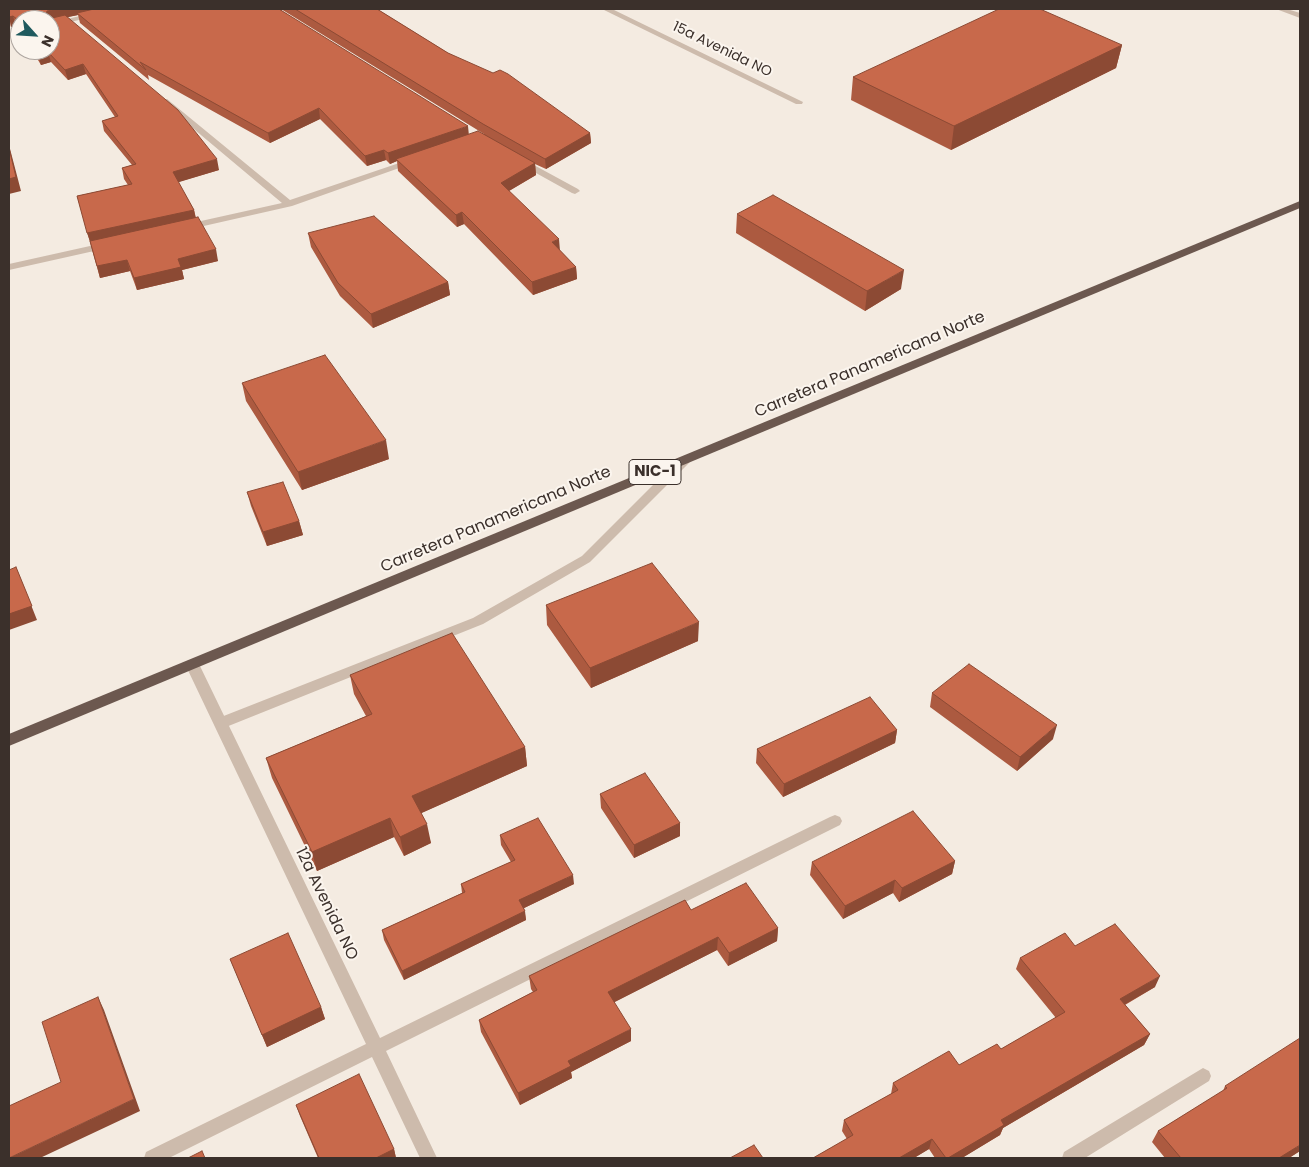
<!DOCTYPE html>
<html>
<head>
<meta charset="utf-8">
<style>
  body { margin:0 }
  #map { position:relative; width:1309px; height:1167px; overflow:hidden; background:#f4ebe1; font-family:Poppins,sans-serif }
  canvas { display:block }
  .frame { position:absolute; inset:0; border:10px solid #3b302b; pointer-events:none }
  .north { position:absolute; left:10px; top:10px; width:50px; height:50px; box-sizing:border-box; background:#fbf5ee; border:1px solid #aea6a0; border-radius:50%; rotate:116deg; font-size:14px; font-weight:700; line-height:20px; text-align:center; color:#3b302b }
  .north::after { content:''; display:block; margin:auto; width:18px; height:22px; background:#1f5a5e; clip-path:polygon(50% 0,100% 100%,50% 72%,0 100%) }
</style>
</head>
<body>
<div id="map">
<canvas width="1309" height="1167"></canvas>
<div class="frame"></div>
<div class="north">N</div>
</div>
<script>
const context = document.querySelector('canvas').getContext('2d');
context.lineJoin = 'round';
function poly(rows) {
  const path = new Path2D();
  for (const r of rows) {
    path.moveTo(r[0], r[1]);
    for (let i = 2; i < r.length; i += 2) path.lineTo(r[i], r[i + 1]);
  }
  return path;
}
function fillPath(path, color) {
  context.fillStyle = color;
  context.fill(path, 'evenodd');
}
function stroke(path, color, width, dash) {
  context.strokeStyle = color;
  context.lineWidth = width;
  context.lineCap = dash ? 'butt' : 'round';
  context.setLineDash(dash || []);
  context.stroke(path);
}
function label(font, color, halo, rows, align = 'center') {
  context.font = font + ' Poppins,sans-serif';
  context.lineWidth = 4;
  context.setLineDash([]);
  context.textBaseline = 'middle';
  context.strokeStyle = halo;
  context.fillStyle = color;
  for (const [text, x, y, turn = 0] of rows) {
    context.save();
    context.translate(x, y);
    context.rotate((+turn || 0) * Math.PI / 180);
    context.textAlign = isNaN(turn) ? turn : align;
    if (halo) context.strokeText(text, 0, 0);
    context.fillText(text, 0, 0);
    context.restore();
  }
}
fillPath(poly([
  [685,456,691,460,689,463,590,562,483,624,226,727,221,728,216,727,214,723,216,719,473,618,582,556,681,457,685,456]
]), '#cdbbac');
fillPath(poly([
  [110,9,124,9,50,27,50,23,110,9],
  [602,9,612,9,803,102,802,104,796,104,602,9],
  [1276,9,1287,9,1300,13,1300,18,1276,9],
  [20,31,20,36,9,38,9,34,20,31],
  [167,99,290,200,411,159,417,159,419,161,292,206,186,230,181,227,183,225,282,203,164,104,164,100,167,99],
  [521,158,578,189,580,191,575,194,572,193,518,163,516,161,521,158],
  [108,242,112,243,112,247,9,270,9,264,108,242],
  [192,659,197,661,199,664,380,1038,830,817,835,815,840,817,842,821,840,825,386,1051,437,1158,420,1158,372,1057,169,1158,144,1158,146,1152,366,1044,185,664,187,661,192,659],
  [1203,1068,1209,1071,1211,1076,1209,1081,1085,1158,1062,1158,1064,1152,1203,1068]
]), '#cdbbac');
fillPath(poly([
  [1300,201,1300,208,9,746,9,734,1300,201]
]), '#6c584f');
fillPath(poly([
  [9,9,279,9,468,134,484,134,281,9,377,9,448,53,590,133,591,143,546,169,535,164,536,175,509,191,559,250,576,267,577,279,533,295,464,224,457,227,398,171,397,161,390,164,386,160,367,166,320,119,270,143,148,75,149,80,80,23,78,15,67,17,219,170,178,182,194,210,196,218,218,261,182,270,184,279,137,290,130,271,100,278,77,196,128,185,124,179,122,168,132,165,104,131,102,121,115,117,86,74,68,80,51,62,41,65,32,50,50,50,20,20,20,29,16,26,11,27,10,21],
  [1122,45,1116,68,951,150,851,100,853,77],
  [737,214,901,289,865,311,736,233],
  [308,233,448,282,450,295,373,328,340,296,311,247],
  [242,383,389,459,302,490,246,401],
  [247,492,299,521,303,535,267,546,251,506],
  [546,605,698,641,591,688,547,625],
  [350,675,525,747,527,766,421,813,431,843,404,856,394,837,317,871,272,778,266,758,366,716,354,694],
  [932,693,1053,739,1017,771,930,707],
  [897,730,895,743,783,797,756,763,757,749],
  [600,794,680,823,680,836,634,858,601,808],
  [500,835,574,884,524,908,526,920,404,980,384,940,382,930,462,893,461,884,511,862,501,845],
  [955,861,952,874,899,902,893,893,843,919,810,875,812,862],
  [691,910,778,928,777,941,728,966,717,950,614,1002,631,1041,571,1072,572,1078,520,1105,481,1032,479,1020,533,992,531,989,529,976],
  [1075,946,1155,987,1125,1005,1150,1034,1144,1045,1003,1128,1000,1135,962,1158,935,1158,929,1149,914,1158,813,1158,847,1139,842,1131,844,1120,891,1094,893,1083,959,1065,1001,1049,1056,1018,1016,969,1020,958],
  [230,959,321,1007,325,1019,267,1047],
  [1225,1086,1300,1151,1289,1158,1165,1158,1152,1142,1158,1131,1223,1091],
  [296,1105,394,1149,396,1158,318,1158,300,1116]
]), '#ac5a40');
fillPath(poly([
  [58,9,103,9,77,13,78,15,50,21,46,20,45,17,47,11],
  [9,16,13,16,16,26,11,27,10,21,9,22],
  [1122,45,1116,68,951,150,954,126],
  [48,52,51,62,41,65,38,55],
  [83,64,86,74,68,80,65,70],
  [319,108,320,119,270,143,268,133],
  [468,126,469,136,396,159,397,161,390,164,388,153],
  [590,133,591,143,546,169,545,159],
  [9,145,21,191,9,194],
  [384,150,386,160,367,166,365,156],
  [217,159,219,170,176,183,173,172],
  [535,163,536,175,502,195,501,183],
  [194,210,196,220,91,244,87,233],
  [462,212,464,224,457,227,456,215],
  [559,239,560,251,552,242],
  [216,249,218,261,182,270,184,279,137,290,134,278,178,259],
  [127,260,130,271,100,278,97,266],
  [576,267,577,279,533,295,532,282],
  [904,270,901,289,865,311,867,291],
  [448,282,450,295,373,328,371,314],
  [386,440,389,459,302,490,298,472],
  [299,521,303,535,267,546,263,532],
  [16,567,37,620,9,630,9,614],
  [699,622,698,641,591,688,590,668],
  [1057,725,1053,739,1017,771,1020,757],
  [897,730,895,743,783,797,784,784],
  [525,747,527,766,415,816,412,796],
  [390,818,394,837,317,871,312,852],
  [680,823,680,836,634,858,634,845],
  [427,824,431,843,404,856,400,837],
  [955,861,952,874,899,902,902,888],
  [573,875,574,884,520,910,519,900],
  [895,880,893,893,843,919,845,906],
  [525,911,526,920,404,980,402,971],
  [778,928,777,941,728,966,729,953],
  [718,937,717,950,609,1005,608,992],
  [1160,976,1155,987,1115,1010,1120,999],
  [98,997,104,1010,140,1111,40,1158,9,1158,134,1099],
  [321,1007,325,1019,267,1047,262,1035],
  [631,1029,631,1041,571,1072,572,1078,520,1105,518,1093,568,1061],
  [1150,1034,1144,1045,1003,1128,1000,1135,962,1158,948,1158,1001,1120],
  [932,1139,929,1149,914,1158,899,1158],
  [1300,1145,1300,1151,1289,1158,1279,1158],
  [394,1149,396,1158,376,1158]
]), '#8c4a34');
const building = poly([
  [9,9,58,9,47,11,45,17,48,19,65,15,178,110,217,159,173,172,194,210,87,233,77,196,132,184,122,168,136,164,102,121,118,116,83,64,65,70,48,52,38,55,35,50,50,50,50,20,20,20,20,27,19,25,18,20,13,16,9,17,9,9],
  [94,9,279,9,468,126,388,153,384,150,365,156,319,108,268,133,140,62,146,70,77,13,94,9],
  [295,9,377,9,448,53,493,73,500,70,508,74,590,133,545,159,483,124,295,9],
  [999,9,1040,9,1122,45,954,126,853,77,999,9],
  [478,131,535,163,501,183,559,239,552,242,576,267,532,282,462,212,456,215,396,159,478,131],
  [9,148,16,177,9,179,9,148],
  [773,195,904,270,867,291,737,214,773,195],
  [374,216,448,282,371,314,338,283,308,233,374,216],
  [198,217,216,249,178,259,181,267,134,278,127,260,97,266,90,241,198,217],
  [325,355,386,440,298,472,242,383,325,355],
  [283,482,299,521,263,532,247,492,283,482],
  [652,563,699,622,590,668,546,605,652,563],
  [16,567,32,606,9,614,9,570,16,567],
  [452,633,525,747,412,796,427,824,400,837,390,818,312,852,266,758,372,714,350,675,452,633],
  [969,664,1057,725,1020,757,932,693,969,664],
  [870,697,897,730,784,784,757,749,870,697],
  [645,773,680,823,634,845,600,794,645,773],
  [913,811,955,861,902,888,895,880,845,906,812,862,913,811],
  [538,818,573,875,519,900,525,911,402,971,382,930,465,892,461,884,515,860,500,835,538,818],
  [746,883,778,928,729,953,718,937,608,992,631,1029,568,1061,571,1066,518,1093,479,1020,537,990,529,976,685,900,691,910,746,883],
  [1115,924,1160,976,1120,999,1150,1034,1001,1120,1004,1125,948,1158,946,1158,932,1139,899,1158,813,1158,853,1135,844,1120,898,1090,893,1083,949,1051,959,1065,997,1044,1001,1049,1065,1012,1020,958,1065,933,1075,946,1115,924],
  [288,933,321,1007,262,1035,230,959,288,933],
  [98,997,134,1099,9,1158,9,1106,61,1082,42,1022,98,997],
  [1300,1038,1300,1145,1279,1158,1181,1158,1158,1131,1227,1088,1225,1086,1300,1038],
  [359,1074,394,1149,376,1158,319,1158,296,1105,359,1074],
  [754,1145,763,1158,730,1158,754,1145],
  [202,1151,205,1158,188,1158,202,1151]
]);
fillPath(building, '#c8694b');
stroke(building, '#8c4a34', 1);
label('14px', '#3b302b', '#fbf5ee', [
  ["15a Avenida NO",722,50,26]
]);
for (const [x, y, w] of [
  [655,472,52]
]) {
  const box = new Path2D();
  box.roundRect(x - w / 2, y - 12.5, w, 25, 4);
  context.fillStyle = '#fbf5ee';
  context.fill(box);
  stroke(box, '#3b302b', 1);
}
label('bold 15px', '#3b302b', null, [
  ["NIC-1",655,472]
]);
label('16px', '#3b302b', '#fbf5ee', [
  ["Carretera Panamericana Norte",870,365,-23],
  ["Carretera Panamericana Norte",496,520,-23],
  ["12a Avenida NO",326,904,64]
]);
</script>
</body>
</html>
